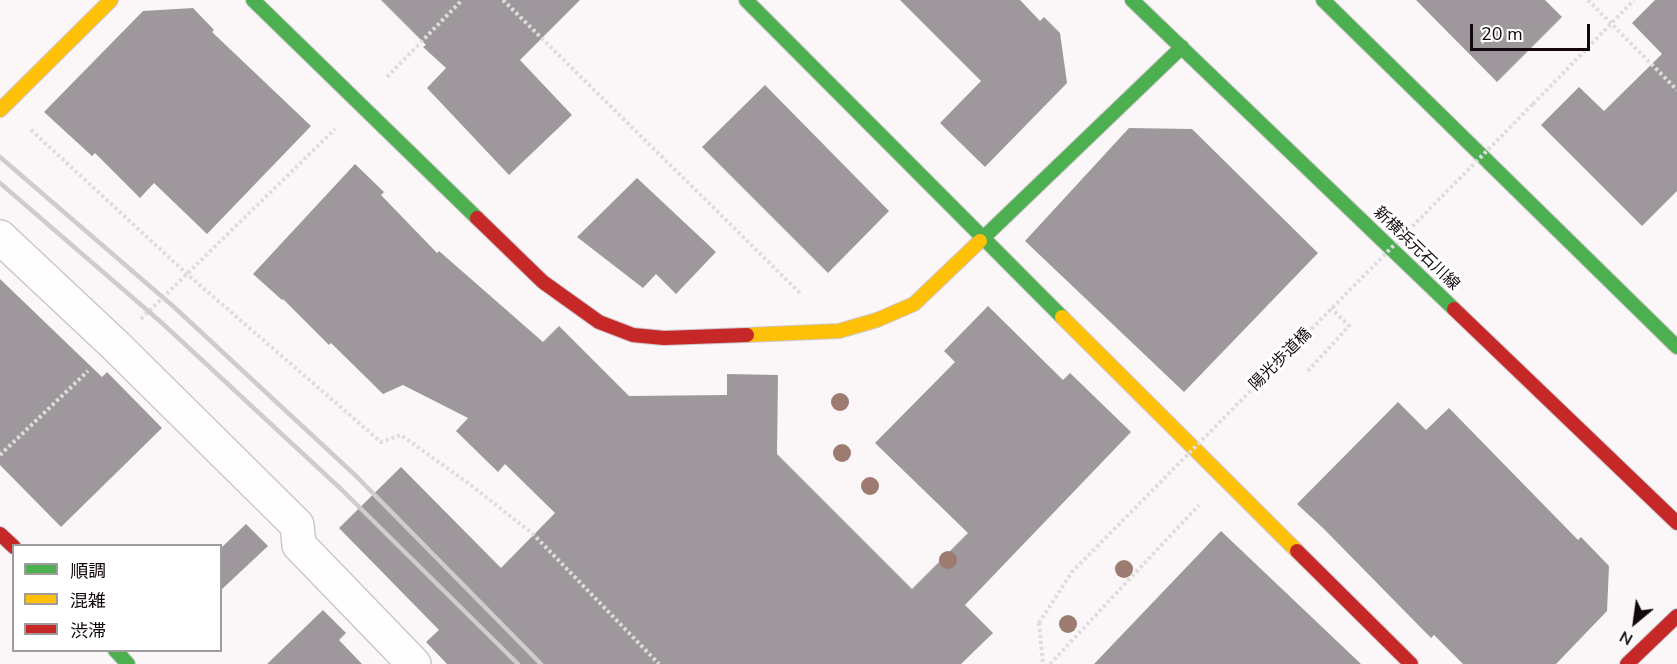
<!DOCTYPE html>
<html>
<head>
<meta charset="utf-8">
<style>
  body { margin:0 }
  #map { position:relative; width:1677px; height:664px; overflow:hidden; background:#fbf6f8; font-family:"Nunito Sans","Noto Sans JP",sans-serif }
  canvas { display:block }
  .legend { position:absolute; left:12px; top:544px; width:210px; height:108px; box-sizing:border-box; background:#fff; border:2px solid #a09c9e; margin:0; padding:8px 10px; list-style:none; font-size:18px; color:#12080d }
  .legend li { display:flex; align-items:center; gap:12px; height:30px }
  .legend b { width:30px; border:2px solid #a09c9e }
  .north { position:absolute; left:1605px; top:592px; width:60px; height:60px; -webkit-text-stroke:4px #fff; paint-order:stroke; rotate:209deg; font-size:16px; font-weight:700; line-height:24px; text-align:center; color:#12080d }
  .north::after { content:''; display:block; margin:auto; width:21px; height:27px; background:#12080d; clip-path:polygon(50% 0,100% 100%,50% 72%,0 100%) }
  .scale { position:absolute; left:1470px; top:24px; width:120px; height:27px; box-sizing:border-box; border:3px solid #12080d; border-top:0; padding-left:8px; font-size:18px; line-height:21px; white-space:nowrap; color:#12080d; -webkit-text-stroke:4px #fff; paint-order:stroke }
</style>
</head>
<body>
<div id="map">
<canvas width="1677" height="664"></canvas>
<ul class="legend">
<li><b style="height:8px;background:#4caf50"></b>順調</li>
<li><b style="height:8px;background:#ffc107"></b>混雑</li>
<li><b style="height:8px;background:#c62828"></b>渋滞</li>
</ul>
<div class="north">N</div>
<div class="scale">20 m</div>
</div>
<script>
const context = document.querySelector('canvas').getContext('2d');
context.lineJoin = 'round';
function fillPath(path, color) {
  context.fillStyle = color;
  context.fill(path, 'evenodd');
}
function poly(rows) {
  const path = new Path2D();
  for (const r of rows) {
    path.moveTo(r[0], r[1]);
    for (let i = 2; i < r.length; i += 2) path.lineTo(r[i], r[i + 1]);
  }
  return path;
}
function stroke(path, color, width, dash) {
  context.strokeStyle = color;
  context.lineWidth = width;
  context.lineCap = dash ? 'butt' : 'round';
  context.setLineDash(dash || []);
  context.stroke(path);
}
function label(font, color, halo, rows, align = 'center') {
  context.font = font + ' "Nunito Sans","Noto Sans JP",sans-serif';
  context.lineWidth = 6;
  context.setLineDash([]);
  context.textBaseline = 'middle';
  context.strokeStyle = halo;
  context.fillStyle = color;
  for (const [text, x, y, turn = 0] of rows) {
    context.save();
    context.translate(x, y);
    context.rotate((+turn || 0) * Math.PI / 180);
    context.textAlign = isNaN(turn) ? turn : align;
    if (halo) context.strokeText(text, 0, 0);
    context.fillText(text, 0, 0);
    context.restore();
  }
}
fillPath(poly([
  [381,0,580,0,520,60,572,115,509,175,427,88,446,68,423,47,426,45],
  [900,0,1020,0,1040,21,1044,17,1060,33,1067,83,985,167,940,123,981,81],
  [1416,0,1545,0,1562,17,1497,82],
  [1655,0,1677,0,1677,191,1642,226,1541,125,1579,87,1604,111,1662,54,1632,23],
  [193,8,214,30,212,32,311,126,207,234,154,183,140,198,95,153,92,156,44,112,143,11],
  [765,85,889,211,828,273,702,147],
  [1129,128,1192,129,1318,253,1184,392,1025,241],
  [355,164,384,192,381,195,437,253,439,251,543,342,559,326,629,396,727,395,727,374,778,375,777,454,912,589,968,533,875,443,955,362,944,351,988,306,1063,380,1070,373,1131,432,965,605,993,633,961,664,447,664,426,642,439,630,339,528,401,467,501,568,555,513,505,464,498,472,456,431,468,418,403,385,383,394,331,343,329,345,283,299,282,300,253,274],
  [637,178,716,252,676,294,656,274,643,288,577,237],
  [0,279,102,377,107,372,162,428,61,527,0,465],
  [1398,402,1426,430,1449,408,1578,540,1581,537,1609,566,1607,611,1556,664,1463,664,1434,635,1431,638,1324,529,1297,504],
  [246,524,268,546,220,591,220,549],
  [1221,531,1361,664,1094,664],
  [323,610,346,633,339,640,362,664,267,664]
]), '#9e989d');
const street = poly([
  [0,237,115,345,297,525,299,545,414,664]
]);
const fast = poly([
  [253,0,477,218],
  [746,0,1062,317],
  [1132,0,1454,309],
  [1323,0,1677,347],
  [980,241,1182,47],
  [115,650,128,664]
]);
const slow = poly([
  [0,110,111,0],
  [1062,317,1297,551],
  [747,335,839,331,877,320,914,304,980,241]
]);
const jam = poly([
  [477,218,543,282,599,322,633,335,664,338,747,335],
  [1454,309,1677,523],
  [0,534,14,547],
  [1297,551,1411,664],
  [1627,664,1677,616]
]);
stroke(street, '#cec6ca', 36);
stroke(fast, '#cec6ca', 16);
stroke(slow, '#cec6ca', 16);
stroke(jam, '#cec6ca', 16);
stroke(poly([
  [503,0,802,295],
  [1588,0,1677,90],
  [387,77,462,0],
  [1533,104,1634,0],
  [31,130,187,274,381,442,401,435,468,483,533,534,659,664],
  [141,319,335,129],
  [1308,371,1349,326,1331,308],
  [0,455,88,371],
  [1039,623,1043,664],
  [1050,664,1199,505]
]), '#dfdcde', 4, [3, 3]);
stroke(street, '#fefefe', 33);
stroke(fast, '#4caf50', 14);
stroke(slow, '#ffc107', 14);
stroke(jam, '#c62828', 14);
stroke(poly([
  [0,157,174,307,356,476,541,664],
  [0,183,162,323,342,490,518,664]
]), '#cecccd', 4.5);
stroke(poly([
  [1039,623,1072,572,1533,104]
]), '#dfdcde', 4, [3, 3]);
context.fillStyle = '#9e7b70';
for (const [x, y] of [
  [840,402],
  [842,453],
  [870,486],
  [948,560],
  [1124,569],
  [1068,624]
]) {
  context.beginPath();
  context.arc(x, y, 9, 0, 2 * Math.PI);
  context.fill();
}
label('16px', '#12080d', '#fff', [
  ["新横浜元石川線",1416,249,44],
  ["陽光歩道橋",1281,360,-45]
]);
</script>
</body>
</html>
